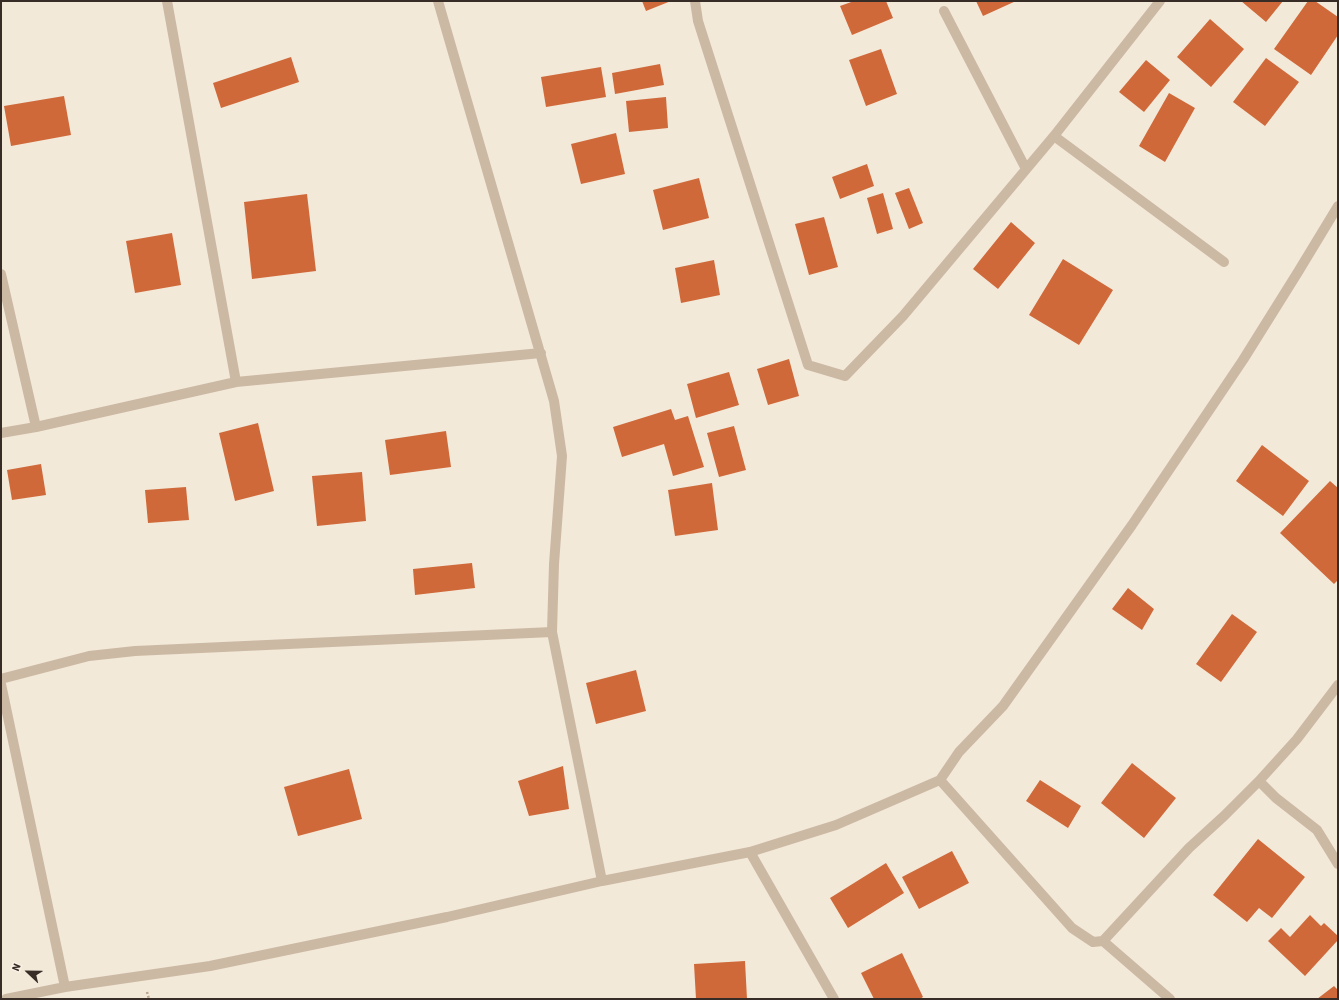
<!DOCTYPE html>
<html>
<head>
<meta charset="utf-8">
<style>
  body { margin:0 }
  #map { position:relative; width:1339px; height:1000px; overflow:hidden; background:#f3e9d9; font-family:"Source Sans 3",sans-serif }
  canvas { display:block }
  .frame { position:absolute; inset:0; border:2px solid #372d26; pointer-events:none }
  .north { position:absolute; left:8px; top:952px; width:40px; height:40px; -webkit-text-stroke:3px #fbf2e5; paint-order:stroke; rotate:292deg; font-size:11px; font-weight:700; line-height:16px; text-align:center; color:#372d26 }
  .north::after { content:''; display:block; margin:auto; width:14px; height:18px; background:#372d26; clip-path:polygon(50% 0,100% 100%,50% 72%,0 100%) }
</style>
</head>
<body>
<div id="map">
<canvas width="1339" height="1000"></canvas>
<div class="frame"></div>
<div class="north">N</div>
</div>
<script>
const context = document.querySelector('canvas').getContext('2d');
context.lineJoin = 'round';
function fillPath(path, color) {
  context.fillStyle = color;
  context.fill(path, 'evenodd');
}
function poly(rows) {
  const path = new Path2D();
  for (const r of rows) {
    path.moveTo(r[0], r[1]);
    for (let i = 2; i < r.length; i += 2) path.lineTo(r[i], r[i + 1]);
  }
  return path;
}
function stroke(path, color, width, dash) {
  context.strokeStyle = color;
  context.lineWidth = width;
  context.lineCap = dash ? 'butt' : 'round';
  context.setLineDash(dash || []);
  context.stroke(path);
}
fillPath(poly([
  [642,1,671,1,646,11],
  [854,1,886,1,893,18,852,35,840,6],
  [976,1,1016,1,983,16],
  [1241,1,1283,1,1266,22],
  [1308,1,1315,1,1338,17,1338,35,1311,75,1274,49],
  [1210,19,1244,49,1211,87,1177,57],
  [881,49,897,94,866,106,849,60],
  [291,57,299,82,221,108,213,83],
  [1266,58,1299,82,1265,126,1233,102],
  [1146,60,1170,80,1144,112,1119,92],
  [660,64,664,85,615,94,612,73],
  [601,67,606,97,546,107,541,77],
  [1169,93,1195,108,1165,162,1139,146],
  [64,96,71,135,11,146,4,106],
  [666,97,668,128,629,132,626,101],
  [616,133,625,174,581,184,571,144],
  [867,164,874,186,840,199,832,177],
  [699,178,709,218,663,230,653,190],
  [909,188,923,223,909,229,895,193],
  [883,193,893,229,877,234,867,198],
  [307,194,316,271,252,279,244,202],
  [824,217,838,267,809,275,795,224],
  [1011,222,1035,243,998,289,973,269],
  [172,233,181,285,135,293,126,241],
  [1063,259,1113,290,1079,345,1029,315],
  [714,260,720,295,681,303,675,268],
  [789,359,799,396,768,405,757,369],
  [729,372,739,405,696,418,687,384],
  [671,409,675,420,688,416,704,467,673,476,664,444,622,457,613,427],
  [258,423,274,491,235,501,219,433],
  [734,426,746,470,719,477,707,433],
  [446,431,451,467,390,475,385,440],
  [1262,445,1309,481,1283,516,1236,481],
  [41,464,46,495,12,500,7,470],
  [362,472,366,521,317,526,312,476],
  [1330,481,1338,488,1338,580,1334,584,1280,533],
  [712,483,718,530,675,536,668,490],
  [186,487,189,520,148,523,145,490],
  [472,563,475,588,415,595,413,569],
  [1128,588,1154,609,1142,630,1112,609],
  [1232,614,1257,632,1221,682,1196,664],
  [636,670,646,711,596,724,586,683],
  [1132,763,1176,798,1144,838,1101,803],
  [563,766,569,809,529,816,518,781],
  [349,769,362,819,298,836,284,787],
  [1040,780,1081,806,1068,828,1026,801],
  [1258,839,1305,877,1272,918,1259,908,1247,922,1213,895],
  [952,851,969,883,919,909,902,877],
  [886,863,904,893,848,928,830,898],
  [1310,915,1321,926,1324,923,1338,936,1338,940,1305,976,1268,941,1281,928,1290,937],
  [902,953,923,997,920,999,874,999,861,973],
  [745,961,747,999,696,999,694,964],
  [1334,986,1338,990,1338,999,1317,999]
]), '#d0693a');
stroke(poly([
  [147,992,149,999]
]), '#b8a38e', 2.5, [2, 2]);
stroke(poly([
  [167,1,236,382],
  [438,1,554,401,562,456,554,564,552,632,602,881],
  [695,1,698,21,808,365,845,376,903,316,1054,136,1160,1],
  [944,11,1026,169],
  [1054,136,1224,262],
  [1,274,36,427],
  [1,433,36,427,236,382,541,353],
  [1,679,89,656,135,651,552,632],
  [1,684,65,987],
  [1338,685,1297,739,1259,781,1276,798,1317,830,1338,864],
  [940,780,1072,928,1093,942,1103,941,1170,999],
  [750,852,834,999],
  [1103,941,1189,848,1224,816,1259,781],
  [6,999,65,987,210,966,447,917,602,881,750,852,836,825,940,780,959,752,1003,706,1132,525,1243,360,1298,272,1338,206]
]), '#ccb9a4', 10);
</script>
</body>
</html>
